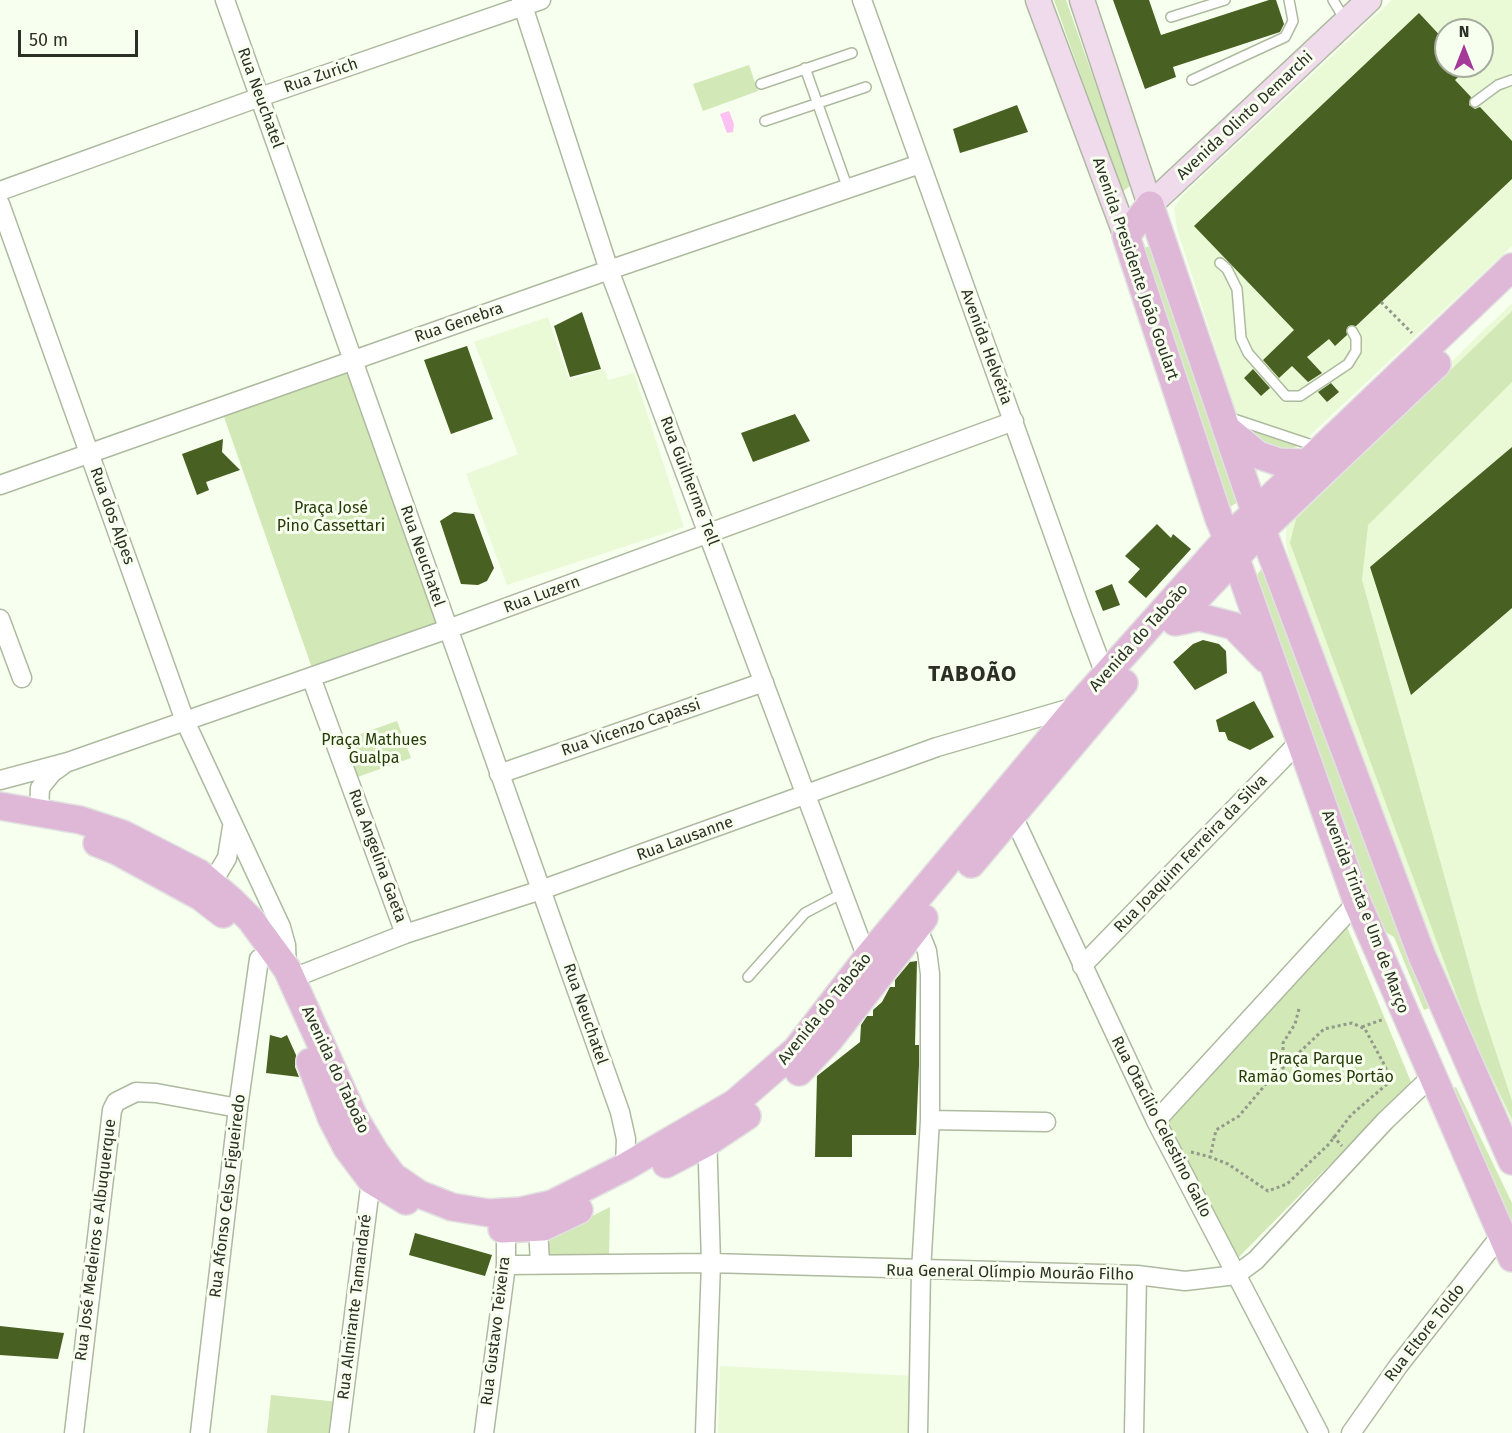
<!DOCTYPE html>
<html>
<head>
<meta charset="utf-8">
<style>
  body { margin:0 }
  #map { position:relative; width:1512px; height:1433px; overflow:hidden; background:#f7ffee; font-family:"Fira Sans",sans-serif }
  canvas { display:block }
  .north { position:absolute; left:1434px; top:18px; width:60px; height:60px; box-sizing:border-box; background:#f7ffee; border:2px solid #a5ac9e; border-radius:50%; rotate:0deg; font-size:16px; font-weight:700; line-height:24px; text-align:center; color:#2b2f25 }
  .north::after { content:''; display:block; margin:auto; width:21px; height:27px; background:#a53999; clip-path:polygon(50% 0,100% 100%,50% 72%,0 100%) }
  .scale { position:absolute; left:18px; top:30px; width:120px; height:27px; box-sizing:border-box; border:3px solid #2b2f25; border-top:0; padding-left:8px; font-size:18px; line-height:21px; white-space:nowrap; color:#2b2f25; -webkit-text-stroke:4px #f7ffee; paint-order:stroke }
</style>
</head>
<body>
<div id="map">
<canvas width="1512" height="1433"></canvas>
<div class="north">N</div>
<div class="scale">50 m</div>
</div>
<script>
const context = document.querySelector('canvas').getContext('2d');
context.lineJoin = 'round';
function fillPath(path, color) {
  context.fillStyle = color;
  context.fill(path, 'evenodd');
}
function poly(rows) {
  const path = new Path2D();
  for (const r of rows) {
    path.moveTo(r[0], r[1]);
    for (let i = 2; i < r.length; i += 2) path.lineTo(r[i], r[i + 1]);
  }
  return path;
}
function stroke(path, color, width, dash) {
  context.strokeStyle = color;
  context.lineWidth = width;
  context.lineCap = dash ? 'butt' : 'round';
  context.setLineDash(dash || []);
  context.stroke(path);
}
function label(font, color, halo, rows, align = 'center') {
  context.font = font + ' "Fira Sans",sans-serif';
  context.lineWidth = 6;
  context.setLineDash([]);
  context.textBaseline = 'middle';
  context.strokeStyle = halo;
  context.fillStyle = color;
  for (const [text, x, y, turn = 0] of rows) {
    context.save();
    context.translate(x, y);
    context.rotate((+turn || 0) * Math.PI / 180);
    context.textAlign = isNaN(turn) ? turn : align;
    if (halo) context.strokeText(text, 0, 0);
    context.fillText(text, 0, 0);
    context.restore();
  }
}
fillPath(poly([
  [1392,0,1512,0,1512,246,1290,454,1238,419,1177,229,1174,208,1183,195],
  [1446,30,1482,30,1482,66,1446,66],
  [1512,303,1512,1128,1466,1033,1291,566,1286,544,1286,528,1290,518],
  [548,317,569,380,604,369,608,380,634,373,684,527,507,585,466,474,518,454,474,342],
  [720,1366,914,1376,913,1433,718,1433]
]), '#eafad7');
fillPath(poly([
  [1054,0,1066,0,1131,185,1122,192],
  [749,65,758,91,703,111,693,84],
  [1150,246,1241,500,1227,509,1135,251],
  [1512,311,1512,382,1368,525,1362,580,1479,1001,1512,1101,1512,1119,1470,1032,1290,543,1296,519],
  [351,369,440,623,312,668,223,414],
  [1244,425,1299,443,1288,454,1276,456],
  [1265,564,1435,1006,1424,1010,1394,937,1380,929,1257,575],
  [397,721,411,758,352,779,338,742],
  [1345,922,1411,1082,1236,1260,1166,1119],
  [1456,1087,1512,1203,1512,1238,1442,1093],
  [610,1207,609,1256,546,1255,551,1237],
  [271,1395,339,1402,335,1433,267,1433]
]), '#d2e8b7');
fillPath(poly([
  [729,111,734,124,733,132,727,133,720,114]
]), '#fdc0f2');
fillPath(poly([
  [1113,0,1149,0,1161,35,1269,0,1276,0,1284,24,1280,32,1173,67,1176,77,1145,89],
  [1419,13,1446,42,1446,66,1469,66,1455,80,1471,97,1469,105,1475,109,1480,107,1512,141,1512,179,1356,326,1348,326,1347,335,1335,346,1329,339,1307,357,1322,373,1308,382,1292,366,1279,378,1263,360,1294,330,1194,226],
  [1017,105,1028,132,960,153,953,129],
  [582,312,601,369,570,377,554,326],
  [467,346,493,419,451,434,424,360],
  [1253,369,1270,388,1261,396,1244,378],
  [1331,383,1339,392,1327,402,1318,392],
  [795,414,810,441,753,462,741,433],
  [223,439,222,452,240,470,206,482,209,490,197,495,182,454],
  [1512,447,1512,608,1411,695,1370,567],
  [454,512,474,514,494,568,487,581,478,585,461,584,440,521],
  [1157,524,1171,538,1173,534,1191,549,1146,598,1128,582,1140,569,1125,556],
  [1112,584,1120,605,1103,611,1095,591],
  [1203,640,1219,644,1226,651,1227,673,1195,690,1173,662,1193,644],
  [1254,701,1274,737,1250,750,1228,740,1225,732,1219,732,1216,720],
  [917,961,915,1045,919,1045,919,1065,916,1135,852,1135,852,1157,815,1157,817,1076,860,1042,861,1025,867,1016,873,1016,873,1010,882,1002,890,987,895,987,895,980,910,962],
  [270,1035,281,1038,287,1035,296,1055,295,1067,299,1077,266,1073],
  [415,1233,492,1255,485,1276,409,1255],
  [0,1326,64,1333,58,1359,0,1355]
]), '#486021');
const lane = poly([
  [1333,0,1345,20],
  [1171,17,1225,0],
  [805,68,848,189],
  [1192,80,1285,37,1293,21,1289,0],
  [761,84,852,53],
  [1475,102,1498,85,1512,80],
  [765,121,866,87],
  [1220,263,1227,269,1237,289,1241,338,1248,353,1286,396,1300,396,1348,364,1356,351,1356,338,1352,331],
  [1228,417,1318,447],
  [748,977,805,913,843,893]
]);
const street = poly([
  [225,0,620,1112,626,1139,625,1167],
  [521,0,609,270,867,958],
  [862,0,1081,611,1106,677,1111,682],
  [0,191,260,97,541,0],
  [0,204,185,721,281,927,286,945,287,969],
  [0,485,609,270,920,164],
  [0,619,22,678],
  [311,677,405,934],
  [499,774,764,682],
  [0,780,68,762,448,629,1014,421],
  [39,813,40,788,52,773,63,765],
  [1013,816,1156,1121,1319,1433],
  [212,883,227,858,232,827],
  [917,926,927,951,930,974,930,1120,921,1271,918,1433],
  [1082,966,1300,741],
  [293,978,405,934,541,890,937,747,1078,706],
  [930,1120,1046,1122],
  [1156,1121,1357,902],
  [538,1227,540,1264],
  [506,1265,711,1263,1137,1275,1185,1281,1236,1275,1256,1260,1385,1121,1431,1077],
  [74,1433,112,1110,116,1102,136,1092,156,1093,238,1108],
  [200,1433,238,1108,259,959],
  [339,1433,371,1180],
  [484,1433,506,1265,506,1229],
  [705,1433,711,1263,707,1132],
  [1134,1433,1137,1275],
  [1351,1433,1399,1365,1501,1235]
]);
const secondary = poly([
  [1038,0,1126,236],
  [1082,0,1150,205,1369,0]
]);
const primary = poly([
  [1150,205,1126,236,1219,519,1236,559,1357,902,1512,1258],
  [1150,205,1248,492,1422,956,1512,1161],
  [1226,428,1258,455,1279,462,1303,463],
  [1196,599,1263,529,1437,364],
  [1175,622,1199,617,1234,626,1266,659],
  [0,806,80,820,123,834,199,873,232,901,251,920,287,969,354,1117,375,1152,393,1176,419,1194,452,1207,489,1213,521,1211,552,1204,625,1167,735,1103,796,1050,867,958,1078,706,1227,539,1512,267],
  [97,843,117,851,201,897,223,914],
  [971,864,1124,683],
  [310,1062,331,1117,347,1148,371,1180,406,1201],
  [799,1072,830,1039,924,918],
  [666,1164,708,1142,747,1116],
  [502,1229,543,1227,579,1210]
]);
stroke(lane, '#adba9f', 12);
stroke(street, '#adba9f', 21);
stroke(secondary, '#adba9f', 27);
stroke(primary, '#e1e2e0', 30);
stroke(poly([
  [1381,302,1412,333],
  [1362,1027,1384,1019],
  [1283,1068,1283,1043,1295,1024,1299,1009],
  [1333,1136,1342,1146],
  [1191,1152,1210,1157,1216,1130,1239,1116,1266,1084,1324,1029,1352,1023,1365,1029,1385,1066,1389,1077,1387,1084,1351,1115,1329,1144,1287,1184,1268,1191,1228,1164,1210,1157]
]), '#93998b', 3, [3, 3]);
stroke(lane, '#fff', 9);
stroke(street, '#fff', 18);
stroke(secondary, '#efdbec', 24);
stroke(primary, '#dfb8d8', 27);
label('16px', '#2b2f25', '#f7ffee', [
  ["Rua Zurich",321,76,-19],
  ["Rua Neuchatel",260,98,70],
  ["Avenida Olinto Demarchi",1245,116,-43],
  ["Avenida Presidente João Goulart",1135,269,71],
  ["Rua Genebra",459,323,-19],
  ["Avenida Helvétia",986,347,70],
  ["Rua Guilherme Tell",689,481,69],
  ["Rua dos Alpes",112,516,70],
  ["Rua Neuchatel",422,556,71],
  ["Rua Luzern",542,595,-20],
  ["Avenida do Taboão",1139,638,-48],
  ["Rua Vicenzo Capassi",631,728,-19],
  ["Rua Lausanne",685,839,-20],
  ["Rua Joaquim Ferreira da Silva",1191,854,-46],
  ["Rua Angelina Gaeta",377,856,70],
  ["Avenida Trinta e Um de Março",1365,912,69],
  ["Avenida do Taboão",825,1009,-51],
  ["Rua Neuchatel",585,1014,71],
  ["Avenida do Taboão",335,1070,65],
  ["Rua Otacílio Celestino Gallo",1161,1127,63],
  ["Rua Afonso Celso Figueiredo",228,1196,-83],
  ["Rua José Medeiros e Albuquerque",96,1240,-83],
  ["Rua General Olímpio Mourão Filho",1010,1273,1],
  ["Rua Almirante Tamandaré",355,1307,-83],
  ["Rua Gustavo Teixeira",496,1331,-83],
  ["Rua Eltore Toldo",1425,1333,-52]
]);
label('16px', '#293a09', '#f7ffee', [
  ["Praça José",331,509],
  ["Pino Cassettari",331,527],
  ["Praça Mathues",374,741],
  ["Gualpa",374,759],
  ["Praça Parque",1316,1060],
  ["Ramão Gomes Portão",1316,1078]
]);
context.letterSpacing = '1.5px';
label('bold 22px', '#2b2f25', '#f7ffee', [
  ["TABOÃO",973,675]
]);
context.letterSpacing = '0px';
</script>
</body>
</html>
